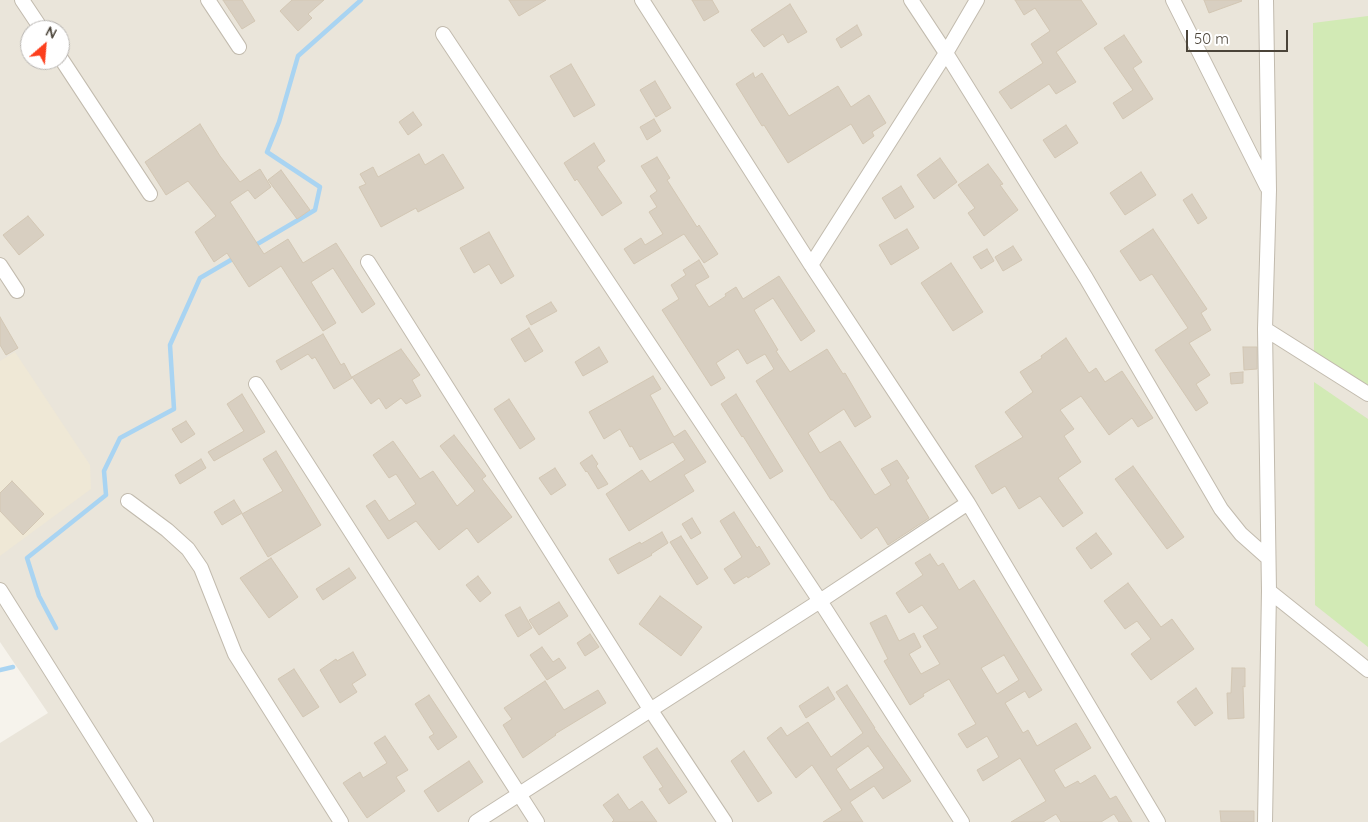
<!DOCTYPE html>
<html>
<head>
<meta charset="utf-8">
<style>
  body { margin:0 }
  #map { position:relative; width:1368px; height:822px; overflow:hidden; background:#f6f3ec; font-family:Quicksand,sans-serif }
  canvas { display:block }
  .north { position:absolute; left:20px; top:20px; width:50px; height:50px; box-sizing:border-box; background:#fff; border:1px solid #b7b4b0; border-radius:50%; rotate:27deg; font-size:14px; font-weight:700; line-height:20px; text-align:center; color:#4b4439 }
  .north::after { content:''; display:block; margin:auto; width:18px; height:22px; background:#fc3f1d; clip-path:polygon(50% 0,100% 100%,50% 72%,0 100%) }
  .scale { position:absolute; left:1186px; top:30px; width:102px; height:22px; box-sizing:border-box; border:2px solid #4b4439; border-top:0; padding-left:6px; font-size:15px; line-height:18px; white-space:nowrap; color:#4b4439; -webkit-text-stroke:4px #fff; paint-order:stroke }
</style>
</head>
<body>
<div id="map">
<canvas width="1368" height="822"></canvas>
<div class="north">N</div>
<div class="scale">50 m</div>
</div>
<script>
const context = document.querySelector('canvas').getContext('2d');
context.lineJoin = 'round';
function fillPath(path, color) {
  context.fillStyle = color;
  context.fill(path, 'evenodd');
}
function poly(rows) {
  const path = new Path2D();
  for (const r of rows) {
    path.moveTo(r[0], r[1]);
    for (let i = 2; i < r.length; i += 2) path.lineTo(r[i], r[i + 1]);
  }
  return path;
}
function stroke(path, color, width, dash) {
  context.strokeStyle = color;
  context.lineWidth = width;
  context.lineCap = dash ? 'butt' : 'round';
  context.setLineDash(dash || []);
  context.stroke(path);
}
fillPath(poly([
  [0,0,1368,0,1368,822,0,822,0,743,48,713,0,642],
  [30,30,60,30,60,60,30,60]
]), '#eae5da');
fillPath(poly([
  [15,352,90,465,91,489,0,556,0,361]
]), '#efe8d6');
fillPath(poly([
  [1368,16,1368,385,1314,356,1313,23],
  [1314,382,1368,419,1368,647,1315,605]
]), '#d2eab5');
stroke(poly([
  [254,246,315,210,320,187,267,152,279,122,298,56,361,0],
  [56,628,39,596,27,558,106,495,104,471,120,438,174,409,170,345,200,278,236,257],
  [0,670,13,667]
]), '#a9d4f2', 4.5);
const building = poly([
  [223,0,242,0,255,21,242,29,223,0],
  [292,0,324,0,308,14,312,18,298,31,280,11,292,0],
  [509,0,546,0,519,16,509,0],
  [692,0,712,0,719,12,704,21,692,0],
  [1015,0,1081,0,1097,24,1056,52,1076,82,1056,94,1049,84,1011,109,999,92,1043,63,1031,44,1050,31,1035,8,1024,15,1015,0],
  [1204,0,1241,0,1242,1,1209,13,1204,0],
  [790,4,807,32,788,43,783,34,764,47,751,30,790,4],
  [857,25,862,35,841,48,836,39,857,25],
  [1124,35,1142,62,1133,68,1153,99,1123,119,1113,103,1133,90,1104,48,1124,35],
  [571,64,595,105,574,117,550,76,571,64],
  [753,73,755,78,762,73,789,116,838,86,851,107,869,95,886,123,872,132,874,136,863,144,851,124,788,163,764,125,762,126,736,84,753,73],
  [655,81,671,108,656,117,640,90,655,81],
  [413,112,422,125,408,135,399,122,413,112],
  [654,119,661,131,647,140,640,127,654,119],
  [200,124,220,156,240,182,260,169,271,187,255,199,248,190,230,202,264,254,288,239,303,263,336,243,375,304,362,313,333,268,311,282,336,323,323,331,281,266,249,287,227,253,214,262,195,232,216,216,188,181,166,195,145,162,200,124],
  [1066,125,1078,143,1055,158,1043,140,1066,125],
  [594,143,605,161,597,167,622,203,602,216,577,179,575,181,564,163,594,143],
  [419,154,425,165,443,154,464,188,418,212,416,208,381,227,359,187,366,184,360,174,373,167,378,177,419,154],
  [657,157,670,178,667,180,697,227,699,225,718,254,704,263,684,234,634,264,624,249,641,238,645,245,663,234,649,212,657,207,650,196,657,191,641,166,657,157],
  [940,158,957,182,934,199,917,175,940,158],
  [988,164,1003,184,1000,185,1018,210,984,236,968,213,975,208,958,185,988,164],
  [281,170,310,210,297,219,268,180,281,170],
  [1141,172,1156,195,1125,215,1110,193,1141,172],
  [901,186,914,207,895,219,882,198,901,186],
  [1192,194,1207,218,1198,224,1183,200,1192,194],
  [28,216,44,235,19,255,3,235,28,216],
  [907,229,919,248,891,265,879,245,907,229],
  [1153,229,1207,309,1201,313,1211,330,1189,343,1210,375,1196,384,1208,403,1196,411,1155,350,1188,328,1152,274,1140,281,1120,251,1153,229],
  [489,232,514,276,501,284,489,264,474,273,460,248,489,232],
  [1013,246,1022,260,1003,271,995,257,1013,246],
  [987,249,994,261,981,269,973,257,987,249],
  [699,260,709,277,695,285,709,307,726,296,725,294,736,287,743,299,779,276,815,331,801,341,773,298,754,310,778,350,776,351,790,372,827,349,843,374,845,373,871,417,855,427,844,409,808,433,820,453,840,441,875,495,891,485,881,469,897,460,909,478,906,480,929,518,888,545,877,527,861,539,833,500,831,500,756,381,774,369,765,354,747,364,738,349,716,363,725,378,711,386,662,310,679,299,671,285,686,275,683,270,699,260],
  [951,263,983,312,953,331,921,283,951,263],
  [551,302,557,311,531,325,526,316,551,302],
  [0,317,18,348,6,355,0,345,0,317],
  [529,328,543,351,525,362,511,339,529,328],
  [323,334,341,365,344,363,352,378,334,389,315,357,312,359,308,354,281,370,276,361,323,334],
  [1066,338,1089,373,1096,368,1105,382,1122,371,1153,418,1138,427,1132,418,1109,435,1081,396,1060,410,1074,429,1064,436,1081,462,1058,478,1083,513,1063,527,1040,496,1019,509,1005,486,992,494,975,466,1023,437,1005,412,1033,392,1020,372,1042,358,1041,356,1066,338],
  [599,347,608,362,583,376,575,362,599,347],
  [1243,347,1257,347,1257,369,1244,370,1243,347],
  [401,349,420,375,412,380,421,396,406,404,401,398,386,409,379,398,371,404,352,377,401,349],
  [1243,372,1243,383,1231,384,1230,373,1243,372],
  [653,376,661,389,650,395,674,437,685,430,706,462,684,475,694,491,629,531,606,494,642,470,650,482,685,460,673,442,640,460,632,446,630,447,620,429,604,439,589,412,653,376],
  [242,394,265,432,214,461,208,452,244,431,227,404,242,394],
  [736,394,783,471,770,479,743,436,742,437,721,404,736,394],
  [509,399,535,439,520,449,494,409,509,399],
  [186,421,195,434,181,443,172,429,186,421],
  [454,435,486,476,482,479,512,517,478,543,467,528,439,550,416,521,388,539,366,506,375,500,389,521,416,504,396,474,389,478,373,455,393,441,420,479,433,471,457,506,475,491,440,446,454,435],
  [276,451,321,525,268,557,242,514,283,491,263,459,276,451],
  [592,455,598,464,596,466,608,484,598,489,587,471,586,472,580,463,592,455],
  [201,459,206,468,180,484,175,475,201,459],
  [1133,466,1184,537,1167,549,1115,479,1133,466],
  [555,468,566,485,551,495,539,478,555,468],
  [12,481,44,514,23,535,0,511,0,493,12,481],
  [234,500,242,513,222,525,214,512,234,500],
  [734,512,757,548,759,546,770,564,748,578,747,576,734,584,724,569,742,557,720,521,734,512],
  [692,518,701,533,691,539,682,524,692,518],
  [662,532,668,543,651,554,652,555,618,574,609,559,640,542,641,544,662,532],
  [1096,533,1112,554,1091,569,1076,548,1096,533],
  [681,536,708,578,697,585,670,542,681,536],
  [930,554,938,566,943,563,959,590,974,580,1042,690,1029,698,1025,691,1005,703,1023,733,1028,730,1037,746,1076,723,1091,748,1054,770,1065,788,1078,781,1080,784,1095,775,1110,799,1116,796,1132,822,1119,822,1114,814,1101,822,1061,822,1056,814,1043,822,1011,822,1046,801,1020,758,983,781,977,770,999,757,987,736,967,748,958,734,976,724,949,679,923,694,924,696,910,705,884,661,888,659,870,623,886,615,899,641,914,633,921,647,909,654,921,674,940,664,923,636,938,628,922,605,909,613,896,593,923,575,915,563,930,554],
  [1004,655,1019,680,997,694,981,668,1004,655],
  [271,558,298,597,269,618,240,578,271,558],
  [349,568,356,578,323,600,316,589,349,568],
  [478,576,491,593,480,602,466,585,478,576],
  [1128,583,1161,627,1172,619,1194,649,1151,680,1131,654,1151,639,1137,621,1125,629,1104,601,1128,583],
  [660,596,702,627,681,656,639,624,660,596],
  [559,602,568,616,539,635,529,620,559,602],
  [520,607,532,628,518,637,505,615,520,607],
  [590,634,599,647,585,656,577,643,590,634],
  [542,647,553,662,559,658,566,668,547,680,530,655,542,647],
  [353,652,366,675,352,684,357,692,340,703,320,670,336,659,337,661,353,652],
  [1232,668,1245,668,1245,687,1243,686,1244,718,1228,719,1227,693,1231,693,1232,668],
  [294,669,319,707,303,717,278,679,294,669],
  [545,681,564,710,598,690,606,703,555,734,556,735,523,758,503,725,512,719,504,708,545,681],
  [847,685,875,728,874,728,911,781,883,799,874,786,850,802,863,822,823,822,842,810,812,765,796,778,767,738,781,727,787,736,808,722,831,757,863,733,836,692,847,685],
  [868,746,884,768,850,790,836,769,868,746],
  [828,687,835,699,806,718,799,706,828,687],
  [1196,688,1213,713,1195,726,1177,702,1196,688],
  [429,695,457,737,438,750,429,737,434,734,415,704,429,695],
  [385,736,408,770,396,777,405,791,367,818,343,783,360,772,363,778,387,763,374,743,385,736],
  [657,748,687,792,669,804,659,789,663,787,643,757,657,748],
  [744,751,772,793,758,802,731,761,744,751],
  [469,761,483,782,438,812,424,791,469,761],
  [618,794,629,810,642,801,657,822,612,822,614,820,603,805,618,794],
  [1220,811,1254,811,1254,822,1221,822,1220,811]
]);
fillPath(building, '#d8cfc1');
stroke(building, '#d3c7b4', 1);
const minor = poly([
  [22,0,42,30],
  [208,0,239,47],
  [642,0,811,265,968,503,1158,822],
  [911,0,946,53,1086,278,1221,509,1241,534,1268,558],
  [1173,0,1267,187],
  [443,34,820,601,962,822],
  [60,57,150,194],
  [368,262,650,709,725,822],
  [0,265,17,291],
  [811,265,946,53,977,0],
  [1265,329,1368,394],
  [256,384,537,822],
  [128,501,167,530,188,549,201,568,235,654,341,822],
  [0,590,146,822],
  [1269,591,1368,670],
  [476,822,820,601,968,503],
  [1265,822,1269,591,1265,329,1269,190,1266,0]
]);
stroke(minor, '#c2bbae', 16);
stroke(minor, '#fff', 14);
</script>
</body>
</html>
